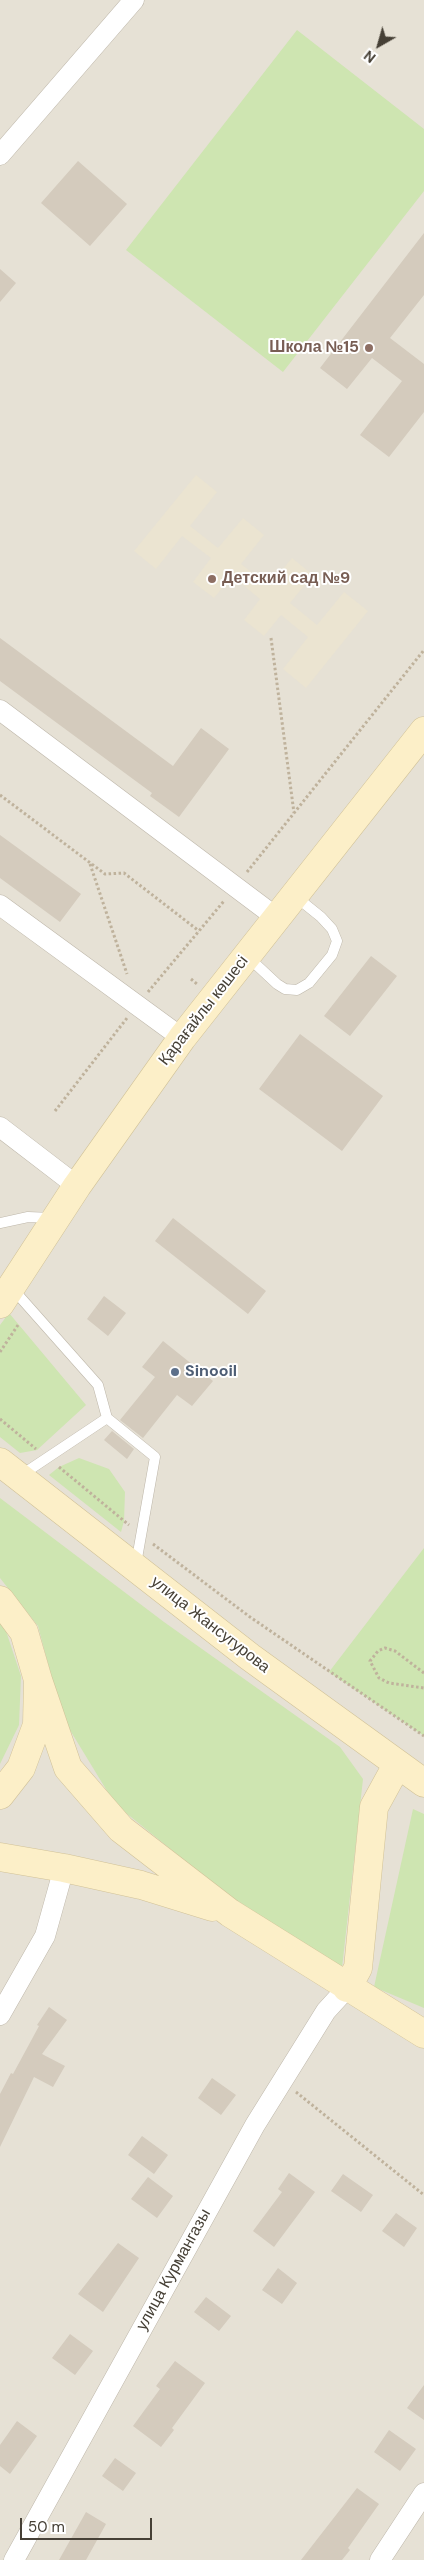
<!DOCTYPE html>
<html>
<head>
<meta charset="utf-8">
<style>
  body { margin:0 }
  #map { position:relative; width:424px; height:2560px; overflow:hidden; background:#f3efe7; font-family:"DM Sans",sans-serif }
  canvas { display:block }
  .north { position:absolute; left:354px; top:20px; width:50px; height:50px; -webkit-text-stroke:4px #fff; paint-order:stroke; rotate:218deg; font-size:14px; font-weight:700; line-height:20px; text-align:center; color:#464036 }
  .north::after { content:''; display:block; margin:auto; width:18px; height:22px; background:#464036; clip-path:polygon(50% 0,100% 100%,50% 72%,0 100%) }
  .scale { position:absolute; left:20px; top:2518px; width:132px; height:22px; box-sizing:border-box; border:2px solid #464036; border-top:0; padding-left:6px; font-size:15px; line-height:18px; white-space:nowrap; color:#464036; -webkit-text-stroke:4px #fff; paint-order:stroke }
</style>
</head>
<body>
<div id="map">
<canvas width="424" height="2560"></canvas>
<div class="north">N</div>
<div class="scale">50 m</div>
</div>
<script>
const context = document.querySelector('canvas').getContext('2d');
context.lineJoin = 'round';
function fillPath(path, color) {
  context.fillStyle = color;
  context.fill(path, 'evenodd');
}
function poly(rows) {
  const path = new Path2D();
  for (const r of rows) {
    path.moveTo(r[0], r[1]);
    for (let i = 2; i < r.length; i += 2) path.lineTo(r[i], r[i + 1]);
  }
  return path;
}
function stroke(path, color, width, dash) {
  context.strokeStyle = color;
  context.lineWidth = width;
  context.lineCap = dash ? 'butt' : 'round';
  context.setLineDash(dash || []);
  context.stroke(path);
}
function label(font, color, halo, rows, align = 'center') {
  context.font = font + ' "DM Sans",sans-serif';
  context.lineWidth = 4;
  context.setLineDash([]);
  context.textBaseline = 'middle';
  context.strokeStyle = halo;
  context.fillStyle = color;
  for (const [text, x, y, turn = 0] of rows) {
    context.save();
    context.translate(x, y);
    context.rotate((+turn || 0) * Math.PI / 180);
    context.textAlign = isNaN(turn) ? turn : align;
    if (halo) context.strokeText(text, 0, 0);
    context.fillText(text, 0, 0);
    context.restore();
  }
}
fillPath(poly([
  [0,0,424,0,424,2560,0,2560]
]), '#e6e1d5');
fillPath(poly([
  [196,475,217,492,190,526,218,548,243,518,264,535,241,564,269,586,292,558,313,575,290,603,317,625,344,592,368,611,306,688,283,669,308,637,281,615,264,636,244,620,260,599,232,576,214,598,193,582,211,558,182,536,156,569,134,551]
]), '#ebe4d1');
fillPath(poly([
  [297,30,424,129,424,191,283,372,126,250],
  [9,1313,86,1405,37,1450,20,1453,0,1437,0,1325],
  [79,1458,109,1469,125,1492,124,1521,121,1532,49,1475,59,1467],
  [0,1498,164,1622,340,1747,363,1779,342,1968,222,1891,115,1804,62,1717,38,1626,0,1578],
  [424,1548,424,1736,329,1672],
  [0,1623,5,1628,21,1676,19,1725,0,1764],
  [413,1809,424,1814,424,2008,374,1987]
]), '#cee5b1');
fillPath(poly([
  [78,161,127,204,90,246,41,203],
  [424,233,424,295,390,338,424,364,424,412,389,457,360,435,402,381,372,358,347,389,320,368],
  [0,269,16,283,0,302],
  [0,638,173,766,201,728,229,749,179,817,150,796,152,793,0,681],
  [0,835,81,894,60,922,0,878],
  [371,956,397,976,350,1036,324,1016],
  [300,1034,383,1096,342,1151,259,1089],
  [173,1218,266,1291,248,1314,155,1241],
  [104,1296,126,1313,108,1336,87,1319],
  [163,1341,213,1381,192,1406,177,1395,143,1438,120,1420,155,1377,142,1367],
  [112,1431,134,1449,127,1459,104,1440],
  [49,2007,67,2020,42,2054,65,2066,53,2087,34,2077,0,2147,0,2094,11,2073,13,2074,39,2026,37,2025],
  [212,2078,236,2095,221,2115,198,2098],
  [142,2136,168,2155,154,2174,128,2155],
  [289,2173,315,2192,274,2247,253,2231,282,2192,278,2189],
  [343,2174,373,2195,361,2212,331,2191],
  [148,2177,173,2196,157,2218,131,2199],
  [396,2213,417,2228,404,2247,382,2231],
  [118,2243,139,2258,103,2312,78,2294],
  [278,2268,297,2283,282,2304,262,2290],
  [206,2297,231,2316,219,2331,194,2312],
  [70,2334,93,2351,75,2375,52,2358],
  [175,2361,205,2383,172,2428,174,2430,161,2447,133,2426,160,2389,156,2386],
  [424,2385,424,2420,407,2408],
  [17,2421,37,2436,10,2474,0,2466,0,2445],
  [389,2430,416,2449,400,2471,374,2452],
  [115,2458,136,2473,123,2491,102,2476],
  [357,2488,379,2504,348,2548,350,2550,342,2560,301,2560],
  [86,2512,106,2524,86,2560,59,2560]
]), '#d4cbbd');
const lane = poly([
  [248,957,277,984,285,989,297,990,309,983,332,955,337,941,332,929,321,917,295,896],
  [0,1223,28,1217,52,1218],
  [12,1288,98,1385,107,1418],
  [20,1476,107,1418,155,1457,136,1564]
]);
const street = poly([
  [0,155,134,0],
  [0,710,277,918],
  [0,905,182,1038],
  [0,1127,77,1186],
  [0,2015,45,1936,64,1868],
  [14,2560,255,2125,326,2011,347,1988],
  [380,2560,424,2493]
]);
const secondary = poly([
  [0,1304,77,1186,182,1038,424,731],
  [0,1462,250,1657,424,1783],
  [0,1600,24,1632,38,1680,37,1725,21,1768,0,1795],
  [38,1680,68,1768,121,1829,230,1913,424,2034],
  [0,1857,64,1868,141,1885,212,1907],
  [347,1988,358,1968,374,1807,397,1765]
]);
stroke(lane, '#beb7aa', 11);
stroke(street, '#beb7aa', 21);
stroke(secondary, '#d1c298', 29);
stroke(poly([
  [271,638,294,813],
  [0,795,105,874,124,873,199,931],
  [90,864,127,974],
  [247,872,424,650],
  [191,979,197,984],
  [148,992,224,901],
  [55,1111,127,1018],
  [0,1352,18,1325],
  [0,1419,36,1449],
  [59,1467,129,1525],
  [153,1544,250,1617,424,1736],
  [424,1673,395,1651,385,1648,378,1651,370,1661,379,1678,389,1683,424,1688],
  [296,2092,424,2195]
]), '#bfb29c', 3, [2.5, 2.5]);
stroke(lane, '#fff', 10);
stroke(street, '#fff', 20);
stroke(secondary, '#fcefc8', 28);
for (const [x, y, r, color] of [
  [369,348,5,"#8d6e63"],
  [212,579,5,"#8d6e63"],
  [175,1372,5,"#5c6f8a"]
]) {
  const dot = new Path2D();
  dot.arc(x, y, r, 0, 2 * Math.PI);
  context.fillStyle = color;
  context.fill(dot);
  stroke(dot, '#fff', 2);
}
label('bold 16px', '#785e54', '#fff', [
  ["Школа №15",359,348],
  ["Детский сад №9",222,579,"left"]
], 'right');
label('16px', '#464036', '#fff', [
  ["Қарағайлы көшесі",204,1011,-52],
  ["улица Жансугурова",210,1625,38],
  ["улица Курмангазы",174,2270,-61]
]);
label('bold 16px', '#4e5e75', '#fff', [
  ["Sinooil",185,1372]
], 'left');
</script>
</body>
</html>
